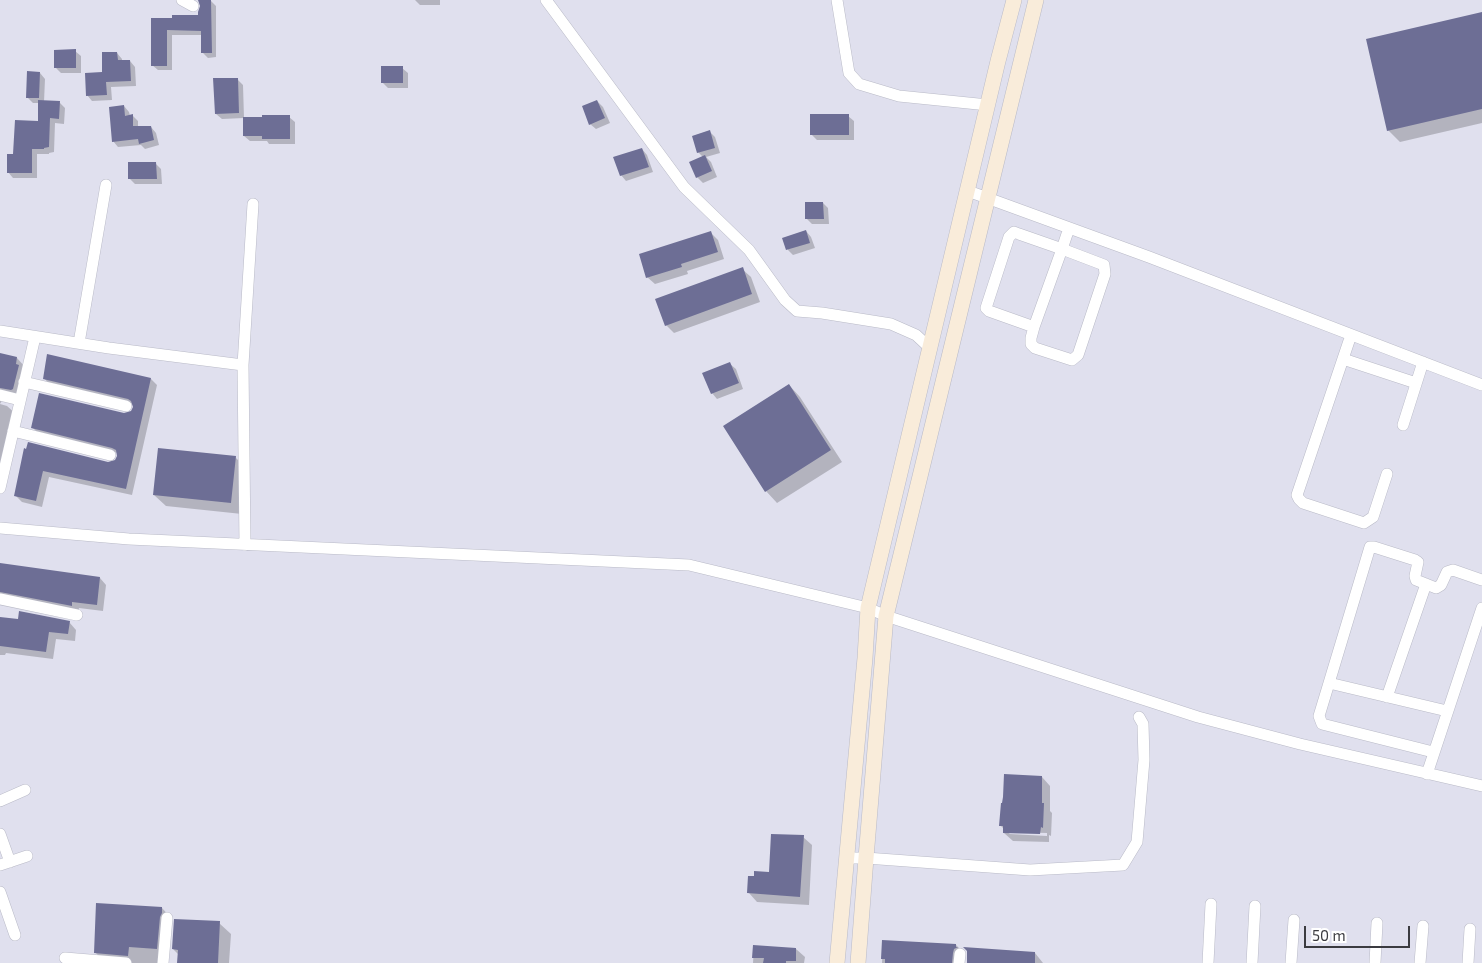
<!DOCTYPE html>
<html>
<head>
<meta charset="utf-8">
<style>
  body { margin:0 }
  #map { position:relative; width:1482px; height:963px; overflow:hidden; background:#e0e0ee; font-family:"Exo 2",sans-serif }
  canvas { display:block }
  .scale { position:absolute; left:1304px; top:926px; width:106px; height:22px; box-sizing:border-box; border:2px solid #3b3b40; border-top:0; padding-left:6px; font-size:15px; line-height:18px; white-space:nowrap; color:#3b3b40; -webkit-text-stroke:4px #fff; paint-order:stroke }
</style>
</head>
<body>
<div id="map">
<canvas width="1482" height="963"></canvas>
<div class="scale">50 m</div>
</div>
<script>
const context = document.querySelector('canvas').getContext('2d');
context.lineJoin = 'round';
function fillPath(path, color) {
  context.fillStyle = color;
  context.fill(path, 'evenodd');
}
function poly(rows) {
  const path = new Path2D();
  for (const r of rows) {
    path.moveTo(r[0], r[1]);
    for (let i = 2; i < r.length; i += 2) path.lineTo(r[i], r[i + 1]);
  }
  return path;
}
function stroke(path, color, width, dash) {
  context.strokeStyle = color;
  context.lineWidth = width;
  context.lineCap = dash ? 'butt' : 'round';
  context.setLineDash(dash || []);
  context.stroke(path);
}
fillPath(poly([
  [415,0,440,0,440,5,420,5],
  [211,1,216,6,216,57,208,58,203,53,202,35,172,35,172,70,158,70,152,65,152,19,199,17],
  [1482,14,1482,123,1400,142,1388,130],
  [75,51,81,56,81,73,61,73,56,68],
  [117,53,122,59,122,61,130,61,135,67,136,86,111,87,112,100,92,101,87,95],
  [402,68,408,73,408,88,388,88,382,82],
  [40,73,45,79,44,102,60,103,65,108,64,124,55,123,54,152,49,153,49,154,37,154,37,178,13,178,8,172,14,155,39,122,40,103,33,103,27,97],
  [237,79,243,85,244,118,289,117,295,122,295,144,269,144,267,141,250,141,244,136,244,118,222,119,216,114],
  [597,101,603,107,610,123,596,129,590,124],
  [124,106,129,112,130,116,133,116,138,121,138,127,151,127,156,133,159,145,145,149,141,145,118,147,113,141],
  [848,116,854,121,854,140,817,140,811,134],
  [710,132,715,137,720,153,706,157,711,162,717,177,703,183,697,177,703,157,698,152],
  [642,149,647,155,653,172,626,181,621,175],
  [156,164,161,169,162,184,135,184,129,178],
  [823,203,828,208,829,224,812,224,806,218],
  [806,231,811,237,815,248,793,255,788,250,784,239],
  [711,233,718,240,724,259,687,271,688,274,655,284,647,277],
  [742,269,751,277,760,302,674,333,666,325],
  [0,355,17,358,25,367,21,397,3,398,0,404,7,406,16,414,0,474],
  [730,364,736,369,743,389,717,399,712,393],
  [44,378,151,379,157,385,132,495,49,477,42,507,22,502,16,496,27,450,108,464,116,462,118,453,39,434,32,427,132,413,134,404,50,385],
  [789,385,800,397,842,462,777,503,766,491],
  [235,457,247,469,242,514,166,506,154,495],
  [0,564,100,578,106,585,103,611,79,608,78,612,0,599],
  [0,618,19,620,69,622,76,630,75,641,56,639,53,659,6,653,5,655,0,655],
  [1042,777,1050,786,1050,811,1052,813,1051,836,1049,835,1049,842,1013,841,1004,833,1004,829,1000,825],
  [1007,832,1047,833,1047,836,1010,834],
  [803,837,812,845,809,905,757,902,749,893,770,874],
  [162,908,172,919,162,963,105,963,95,952],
  [219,923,231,934,229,963,178,963,179,955,173,949],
  [883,941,956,945,965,954,961,963,882,963],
  [754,946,796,949,805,957,804,963,753,963],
  [1035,953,1043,963,968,963]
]), '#0003');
fillPath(poly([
  [198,0,211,0,212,53,201,53,201,31,167,30,167,66,151,66,151,18,172,18,172,15,198,15,198,12,200,6],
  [1482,12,1482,109,1387,131,1366,39],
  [76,49,76,68,54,68,54,50],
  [102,52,117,52,118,60,130,60,131,81,106,82,107,95,86,96,85,73,102,72],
  [381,66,403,66,403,83,381,83],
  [27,71,40,72,39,98,26,98],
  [213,78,238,78,239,113,215,114],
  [38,100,60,101,59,119,50,118,49,147,44,148,44,149,32,149,32,173,7,173,7,154,13,154,15,120,38,121],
  [597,100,605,118,589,125,582,106],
  [124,105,125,116,133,114,133,126,151,126,154,140,139,144,138,139,112,142,109,107],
  [810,114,849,114,849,135,810,135],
  [262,115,290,115,290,139,262,139,262,136,243,136,243,117,262,117],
  [710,130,715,148,697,153,692,136],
  [642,148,649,167,620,176,613,157],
  [705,155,712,171,696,178,689,162],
  [128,162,156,162,157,179,128,179],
  [805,202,823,202,824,219,805,219],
  [806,230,810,243,786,250,782,238],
  [711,231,718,252,681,264,682,267,646,278,639,254],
  [743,267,752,294,665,326,655,299],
  [0,353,17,357,16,364,19,365,13,389,11,390,0,388],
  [47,354,151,378,126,489,43,471,36,501,14,496,24,448,26,449,28,442,108,462,115,460,117,456,116,450,112,448,31,428,39,393,124,413,131,411,133,407,131,401,128,399,43,379],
  [730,362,739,383,711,394,702,373],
  [789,384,831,450,765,492,723,426],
  [158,448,236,456,231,503,153,495],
  [0,563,100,577,97,605,72,602,72,606,0,592],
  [19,611,70,621,68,634,49,632,46,652,0,646,0,617,18,619],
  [1004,774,1042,776,1042,803,1044,803,1043,828,1041,827,1040,834,1003,833,1003,826,999,826,1001,803,1002,803,1003,797],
  [771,834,804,835,800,897,747,893,748,876,754,876,754,871,769,872],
  [96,903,162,907,162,913,160,917,157,949,129,947,128,956,94,953],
  [174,919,220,921,218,963,177,963,178,950,172,949],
  [882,940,956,944,956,947,958,947,954,949,953,953,952,963,885,963,885,959,881,959],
  [753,945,796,948,796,961,786,961,786,963,763,963,764,958,752,958],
  [963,947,1035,952,1035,963,967,963,967,951]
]), '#6d6e95');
const street = poly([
  [182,0,193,6],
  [546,0,684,187,749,250,785,300,797,311,822,313,891,324,916,335,930,348],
  [837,0,849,73,859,84,899,96,988,105],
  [968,191,1149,257,1482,385],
  [1034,327,989,311,986,308,1009,237,1014,232,1019,234,1062,249,1104,265,1105,274,1078,355,1072,360,1035,348,1031,344,1031,338,1034,327,1062,249,1069,228],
  [0,331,109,348,243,365],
  [1351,335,1297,495,1299,499,1303,503,1364,523,1373,517,1387,474],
  [79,343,106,185],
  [1343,359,1416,383],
  [24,382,126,406],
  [0,395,20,400],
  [1403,425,1423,362],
  [13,431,110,455],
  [0,488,35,337],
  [0,528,129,539,689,565,868,608,886,616,1198,717,1300,744,1482,786],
  [245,545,243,365,253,204],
  [0,599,77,615],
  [1329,683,1370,547,1374,547,1415,560,1418,562,1415,576,1416,580,1436,588,1441,585,1447,572,1453,570,1482,580],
  [1387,697,1426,584],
  [1433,752,1322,724,1319,716,1329,683,1447,711],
  [1427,774,1482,608],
  [0,801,25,790],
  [0,834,10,862],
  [847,858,866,858,1030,870,1123,865,1137,842,1144,760,1143,724,1139,717],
  [0,865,27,856],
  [0,892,15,935],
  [65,958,126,963],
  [163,963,167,918],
  [959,963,960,954],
  [1208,963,1211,904],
  [1252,963,1255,906],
  [1291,963,1294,920],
  [1375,963,1377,923],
  [1420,963,1423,926],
  [1468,963,1470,929]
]);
const secondary = poly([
  [837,963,865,658,868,608,998,61,1014,0],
  [858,963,866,858,886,616,1036,0]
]);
stroke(street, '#b9bac7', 12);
stroke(secondary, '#b9bac7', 16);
stroke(street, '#fff', 11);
stroke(secondary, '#f9ecda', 15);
</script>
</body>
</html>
